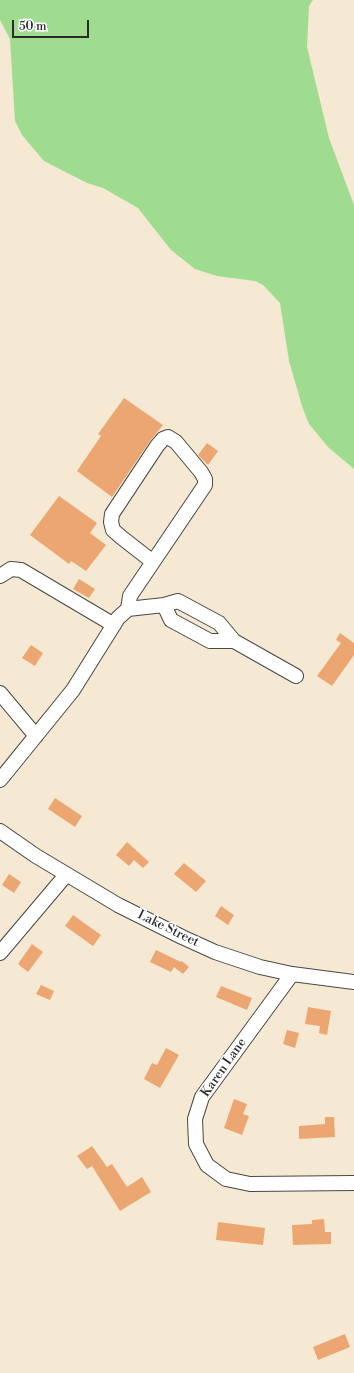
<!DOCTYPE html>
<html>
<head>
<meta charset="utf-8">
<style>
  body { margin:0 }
  #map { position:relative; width:354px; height:1373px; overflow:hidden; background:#f5e9d3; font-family:"Libre Bodoni",serif }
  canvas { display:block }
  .scale { position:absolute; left:12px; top:20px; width:77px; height:18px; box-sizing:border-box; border:2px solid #2b2b2b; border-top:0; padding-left:5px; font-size:12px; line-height:14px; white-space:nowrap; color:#2b2b2b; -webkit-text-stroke:3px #fff; paint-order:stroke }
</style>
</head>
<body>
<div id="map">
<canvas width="354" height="1373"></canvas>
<div class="scale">50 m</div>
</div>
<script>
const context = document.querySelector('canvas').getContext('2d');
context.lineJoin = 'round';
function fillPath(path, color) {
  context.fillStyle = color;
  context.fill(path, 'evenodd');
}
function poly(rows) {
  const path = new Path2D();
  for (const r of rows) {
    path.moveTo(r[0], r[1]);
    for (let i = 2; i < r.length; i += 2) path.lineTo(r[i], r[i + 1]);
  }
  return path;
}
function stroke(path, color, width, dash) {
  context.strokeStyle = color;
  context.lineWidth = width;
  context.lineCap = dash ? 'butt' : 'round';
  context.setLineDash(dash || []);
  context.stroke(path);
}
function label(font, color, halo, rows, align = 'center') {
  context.font = font + ' "Libre Bodoni",serif';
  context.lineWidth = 3;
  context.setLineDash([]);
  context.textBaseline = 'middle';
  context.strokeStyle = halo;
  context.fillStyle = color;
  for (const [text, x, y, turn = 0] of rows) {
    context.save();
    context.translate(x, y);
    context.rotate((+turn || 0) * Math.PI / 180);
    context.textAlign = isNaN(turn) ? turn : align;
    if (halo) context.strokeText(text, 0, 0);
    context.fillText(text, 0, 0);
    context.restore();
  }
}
fillPath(poly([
  [0,0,313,0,309,6,307,47,329,138,354,205,354,469,328,447,309,424,302,406,289,361,280,303,263,285,255,281,217,276,195,269,171,250,138,208,103,188,87,183,44,161,22,135,15,121,10,39,0,20]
]), '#a0dc90');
fillPath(poly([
  [124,398,163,425,150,441,112,497,77,471,101,436,98,434],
  [207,443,218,451,208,465,198,455],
  [59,496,97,523,90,533,106,545,86,571,71,561,69,564,30,535],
  [79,579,95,589,89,598,73,589],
  [340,633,354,643,354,655,332,686,317,676,341,643,336,640],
  [31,645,43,653,35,666,22,658],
  [55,798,82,816,75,827,48,809],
  [127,842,149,862,143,868,134,860,129,866,116,855],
  [184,863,206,881,196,892,174,874],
  [9,874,21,882,14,893,2,885],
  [221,906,234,915,228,925,215,916],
  [73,915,101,935,93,946,65,926],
  [32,944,43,952,28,972,18,964],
  [156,950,181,962,182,961,189,967,183,974,174,967,171,972,150,962],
  [41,985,54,991,50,1000,36,994],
  [221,986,252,998,247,1010,216,997],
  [308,1007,331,1011,327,1035,319,1033,320,1026,305,1024],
  [287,1030,299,1033,295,1048,283,1044],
  [166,1048,179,1055,160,1088,144,1079,152,1063,157,1065],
  [234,1099,247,1104,243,1114,249,1116,242,1135,224,1128],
  [325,1117,334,1117,335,1137,299,1139,299,1126,325,1124],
  [92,1146,107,1167,112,1164,127,1187,142,1177,151,1192,120,1211,92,1166,87,1169,77,1156],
  [324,1219,325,1232,331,1232,331,1244,293,1245,292,1225,312,1224,312,1220],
  [218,1222,265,1228,263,1245,216,1240],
  [345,1334,350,1347,318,1360,313,1347]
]), '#eca671');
const minor = poly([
  [0,576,11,569,21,570,114,625],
  [164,605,178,601,219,623,234,641],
  [128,609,130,596,205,485,205,479,201,472,176,442,168,437,163,439,157,446,112,514,111,522,113,530,121,537,153,562],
  [0,693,36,736],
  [0,780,73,690,118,618,128,609,164,605,171,620,210,641,234,641,296,676],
  [0,831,36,856,118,905,182,937,215,952,260,967,292,974,354,982],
  [0,953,66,875],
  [292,974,202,1097,195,1119,196,1144,207,1165,226,1179,250,1184,354,1183]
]);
stroke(minor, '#494844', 16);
stroke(minor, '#fff', 14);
label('13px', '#2b2b2b', '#fff', [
  ["Lake Street",168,929,26],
  ["Karen Lane",224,1068,-55]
]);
</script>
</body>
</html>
